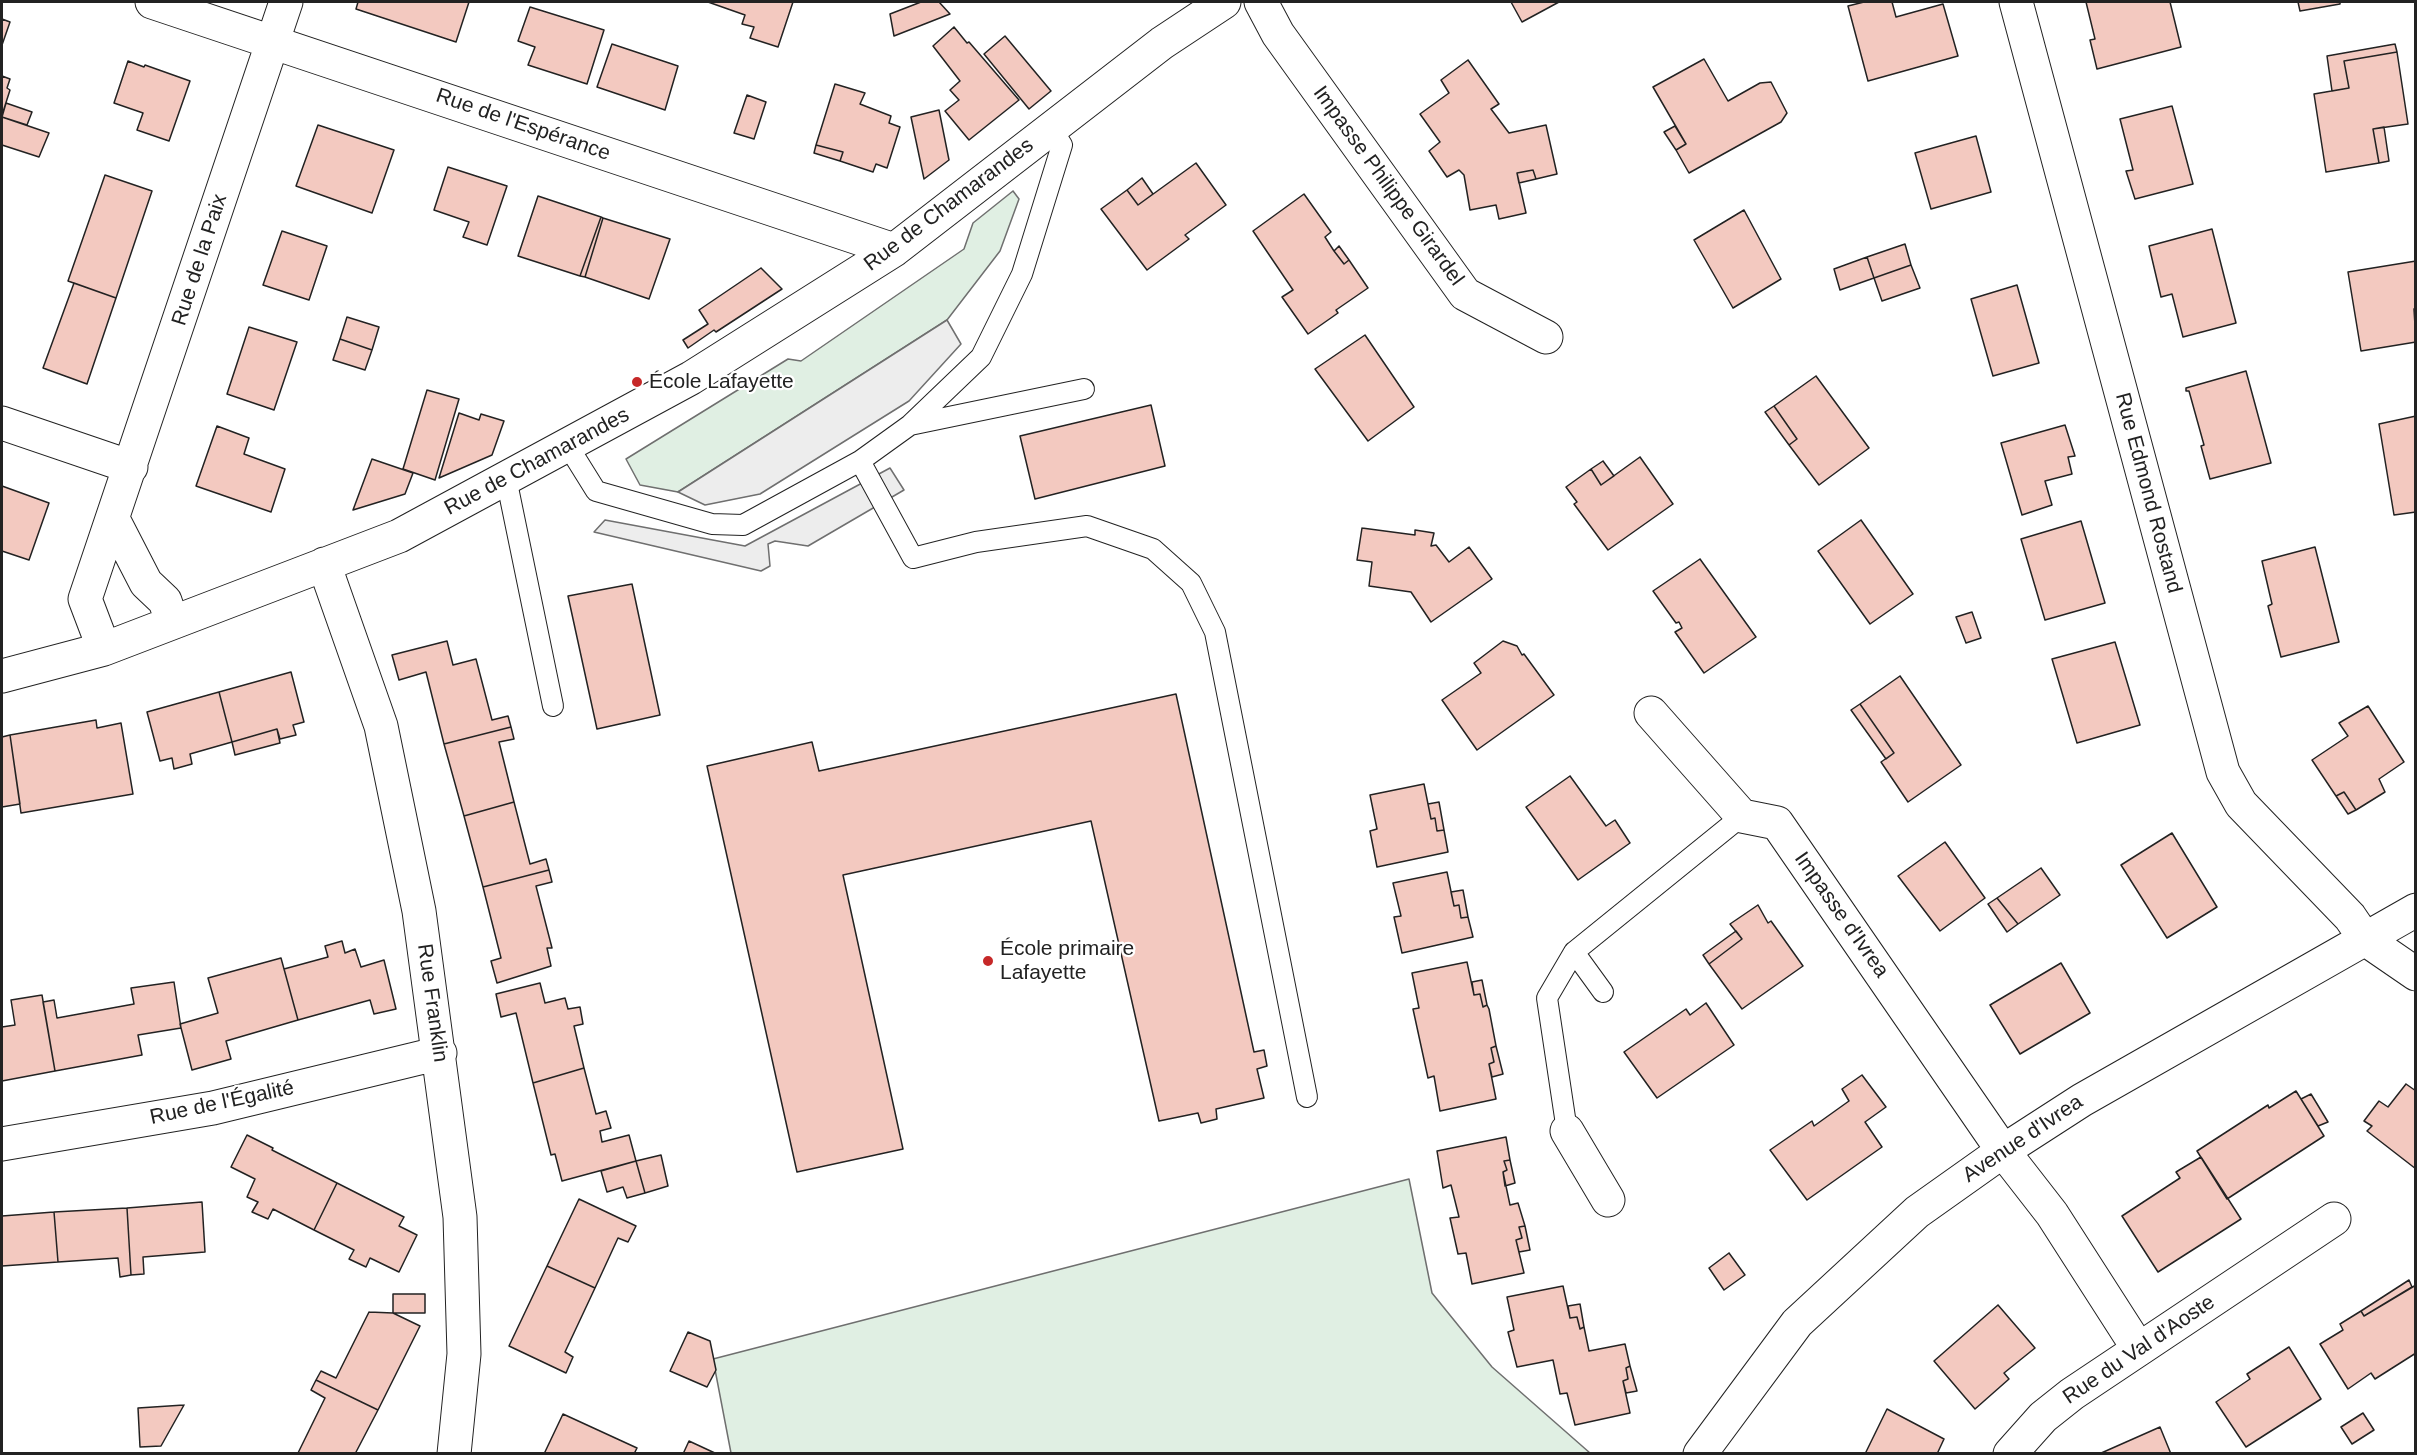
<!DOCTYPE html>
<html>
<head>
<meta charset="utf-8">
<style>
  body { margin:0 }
  #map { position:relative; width:2417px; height:1455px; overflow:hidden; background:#fff; font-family:Helvetica,sans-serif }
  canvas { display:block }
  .frame { position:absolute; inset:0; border:3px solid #222; pointer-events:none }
</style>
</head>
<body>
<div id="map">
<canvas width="2417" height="1455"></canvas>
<div class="frame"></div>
</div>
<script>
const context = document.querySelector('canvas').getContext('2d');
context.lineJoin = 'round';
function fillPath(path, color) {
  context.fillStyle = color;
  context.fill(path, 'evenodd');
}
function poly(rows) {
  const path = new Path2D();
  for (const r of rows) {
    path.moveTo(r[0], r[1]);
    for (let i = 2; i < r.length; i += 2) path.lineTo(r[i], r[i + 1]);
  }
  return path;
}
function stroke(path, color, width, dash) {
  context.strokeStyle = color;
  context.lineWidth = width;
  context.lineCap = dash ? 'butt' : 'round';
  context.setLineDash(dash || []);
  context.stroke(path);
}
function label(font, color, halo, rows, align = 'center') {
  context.font = font + ' Helvetica,sans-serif';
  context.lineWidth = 4.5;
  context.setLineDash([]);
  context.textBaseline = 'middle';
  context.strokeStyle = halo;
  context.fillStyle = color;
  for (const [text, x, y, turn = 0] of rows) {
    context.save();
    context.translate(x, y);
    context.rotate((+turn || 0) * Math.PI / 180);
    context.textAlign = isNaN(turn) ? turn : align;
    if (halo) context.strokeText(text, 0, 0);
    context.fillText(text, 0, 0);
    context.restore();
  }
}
const green = poly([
  [1013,191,1019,199,1000,251,947,320,678,492,640,485,626,459,788,359,801,361,964,249,973,223,1013,191],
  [1409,1179,1432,1293,1492,1367,1590,1453,731,1453,713,1359,1409,1179]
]);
fillPath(green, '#e0efe3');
stroke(green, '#6f6f6f', 1.5);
const parking = poly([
  [947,320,961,344,909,401,760,494,705,505,678,492,947,320],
  [890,468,904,490,808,546,775,541,768,544,770,566,761,571,594,532,605,520,745,546,890,468]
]);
fillPath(parking, '#ededed');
stroke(parking, '#6f6f6f', 1.5);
const building = poly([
  [358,2,469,2,456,42,356,9,358,2],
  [708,2,793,2,778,47,750,38,754,27,742,24,745,15,708,2],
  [921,2,939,2,950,14,894,36,890,14,921,2],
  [1511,2,1559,2,1522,22,1511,2],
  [1864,2,1892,2,1896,17,1943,4,1958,56,1868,81,1848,6,1864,2],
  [2086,2,2170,2,2181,47,2097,69,2090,40,2095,39,2086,2],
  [2298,2,2340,2,2340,4,2300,11,2298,2],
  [530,7,604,30,587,84,528,65,535,47,518,41,530,7],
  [2,19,10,22,2,45,2,19],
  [954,27,967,43,969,42,1019,100,969,140,945,111,959,100,950,90,960,81,933,46,954,27],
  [1005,36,1051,91,1029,109,984,54,1005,36],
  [612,44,678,66,665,110,597,87,612,44],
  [2395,44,2397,52,2344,61,2349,88,2332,91,2327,56,2395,44],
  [2397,52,2408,124,2373,129,2379,163,2326,172,2314,94,2349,88,2344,61,2397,52],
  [1704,59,1728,101,1760,83,1771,82,1787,113,1781,122,1689,173,1676,150,1686,144,1653,87,1704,59],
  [1468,60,1499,104,1491,109,1509,133,1546,125,1557,174,1536,179,1533,170,1517,173,1526,213,1499,219,1496,205,1470,210,1464,175,1459,170,1447,177,1429,151,1440,142,1420,114,1449,93,1441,80,1468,60],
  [128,61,144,67,145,65,190,81,169,141,137,130,143,113,114,103,128,61],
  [2,76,10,79,7,88,10,90,2,115,2,76],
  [835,84,865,93,860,104,891,116,889,123,900,127,887,168,876,164,873,172,840,161,843,152,816,145,835,84],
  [747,95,766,102,754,139,734,133,747,95],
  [6,103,32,112,27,125,2,117,6,103],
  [2172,106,2193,184,2135,199,2126,171,2133,170,2120,119,2172,106],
  [939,110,949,160,924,179,911,117,939,110],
  [2,117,49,133,39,157,2,145,2,117],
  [318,125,394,150,372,213,296,186,318,125],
  [1675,126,1686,144,1676,150,1664,132,1675,126],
  [2384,127,2389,161,2379,163,2373,129,2384,127],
  [1976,136,1991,192,1931,209,1915,153,1976,136],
  [816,145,843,152,840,161,814,153,816,145],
  [1196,163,1226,205,1185,235,1189,239,1147,270,1101,209,1127,190,1138,205,1196,163],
  [448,167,507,186,487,245,463,237,469,222,434,210,448,167],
  [1533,170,1536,179,1519,183,1517,173,1533,170],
  [105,175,152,191,116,298,68,281,105,175],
  [1142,178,1153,194,1138,205,1127,190,1142,178],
  [1304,194,1331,232,1325,237,1334,251,1344,264,1349,260,1368,288,1336,310,1338,313,1308,334,1282,297,1293,290,1253,231,1304,194],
  [538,196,601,217,580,276,518,256,538,196],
  [1744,210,1781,279,1733,308,1694,240,1744,210],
  [601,217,603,218,585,277,580,276,601,217],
  [603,218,670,239,649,299,585,277,603,218],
  [2212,229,2236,323,2183,337,2172,294,2161,297,2149,246,2212,229],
  [282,231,327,246,309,300,263,285,282,231],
  [1905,244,1911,265,1874,278,1867,257,1905,244],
  [1339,246,1349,260,1344,264,1334,251,1339,246],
  [1867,257,1874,278,1840,290,1834,269,1867,257],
  [2416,261,2416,308,2414,309,2416,342,2361,351,2348,272,2416,261],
  [1911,265,1920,288,1882,301,1874,278,1911,265],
  [761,268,782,289,716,332,714,330,688,348,683,340,708,324,699,310,761,268],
  [74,283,116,298,87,384,43,368,74,283],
  [2017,285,2039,363,1993,376,1971,299,2017,285],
  [347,317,379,327,372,350,340,339,347,317],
  [249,327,297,342,274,410,227,394,249,327],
  [1365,335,1414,407,1368,441,1315,369,1365,335],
  [340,339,372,350,365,370,333,360,340,339],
  [2246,371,2271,463,2210,479,2201,446,2204,445,2189,391,2186,391,2186,388,2246,371],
  [1816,376,1869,448,1819,485,1789,445,1797,439,1774,406,1816,376],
  [427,390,459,399,435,480,403,469,427,390],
  [1151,405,1165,466,1035,499,1020,436,1151,405],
  [1774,406,1797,439,1789,445,1765,412,1774,406],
  [459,413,479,420,481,414,504,421,492,455,439,478,459,413],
  [2416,416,2416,512,2394,515,2379,424,2416,416],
  [2065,425,2075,456,2068,457,2072,474,2045,481,2052,505,2022,515,2001,443,2065,425],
  [217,426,249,438,244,454,285,469,271,512,196,486,217,426],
  [1640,457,1673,504,1608,550,1574,504,1577,502,1566,487,1591,469,1601,485,1640,457],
  [372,459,413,473,405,494,353,510,372,459],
  [1603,461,1614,476,1601,485,1591,469,1603,461],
  [2,486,49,503,29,560,2,551,2,486],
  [1861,520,1913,594,1870,624,1818,551,1861,520],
  [2081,521,2105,603,2045,620,2021,539,2081,521],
  [1362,528,1415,535,1415,530,1434,533,1431,546,1436,545,1449,562,1469,547,1492,579,1431,622,1411,592,1369,586,1372,562,1357,560,1362,528],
  [2315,547,2339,642,2281,657,2268,606,2272,604,2262,561,2315,547],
  [1700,559,1756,637,1704,673,1675,632,1682,628,1679,622,1676,623,1653,591,1700,559],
  [632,584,660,715,597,729,568,596,632,584],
  [1972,612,1981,638,1966,643,1956,617,1972,612],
  [447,641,453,665,476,659,492,720,508,716,511,727,444,744,426,672,399,680,392,655,447,641],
  [1503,641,1517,646,1522,655,1524,654,1554,695,1477,750,1442,700,1481,673,1474,663,1503,641],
  [2115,642,2140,725,2077,743,2052,659,2115,642],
  [291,672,304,722,293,725,296,735,280,739,277,729,232,742,219,692,291,672],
  [1900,676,1961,765,1908,802,1881,762,1894,753,1860,704,1900,676],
  [219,692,232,742,190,754,192,764,174,769,172,758,160,761,147,712,219,692],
  [1176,694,1254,1052,1264,1050,1267,1066,1257,1069,1264,1098,1216,1109,1217,1119,1201,1123,1198,1113,1159,1121,1091,821,843,875,903,1149,797,1172,707,766,812,742,819,771,1176,694],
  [1860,704,1894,753,1886,759,1851,710,1860,704],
  [2368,706,2404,762,2379,779,2385,792,2356,810,2344,792,2336,796,2312,760,2348,736,2339,723,2368,706],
  [96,720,97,728,121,723,133,794,21,813,10,735,96,720],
  [511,727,514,739,499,742,514,802,464,816,444,744,511,727],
  [277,729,280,743,235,755,232,742,277,729],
  [10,735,20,804,2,807,2,737,10,735],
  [1570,776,1606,826,1615,820,1630,843,1578,880,1526,807,1570,776],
  [1424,784,1431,819,1435,818,1437,831,1444,830,1448,852,1377,867,1370,831,1377,829,1370,795,1424,784],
  [2344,792,2356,810,2348,814,2336,796,2344,792],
  [514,802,530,864,546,859,549,870,483,887,464,816,514,802],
  [1439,802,1444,830,1437,831,1435,818,1431,819,1428,804,1439,802],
  [2172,833,2217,907,2167,938,2121,865,2172,833],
  [1945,842,1985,898,1940,931,1898,876,1945,842],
  [2041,868,2060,895,2018,924,1997,898,2041,868],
  [549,870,552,882,536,886,552,948,547,948,551,966,497,983,491,961,501,958,483,887,549,870],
  [1447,872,1454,906,1459,905,1461,918,1468,917,1473,937,1402,953,1394,917,1401,916,1393,883,1447,872],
  [1463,890,1468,917,1461,918,1459,905,1454,906,1451,892,1463,890],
  [1997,898,2018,924,2007,932,1988,904,1997,898],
  [1758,905,1768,923,1771,921,1803,966,1742,1009,1709,964,1742,939,1730,924,1758,905],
  [1736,931,1742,939,1709,964,1703,955,1736,931],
  [342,941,345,953,355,949,361,967,384,960,396,1009,374,1014,370,1000,298,1020,284,969,328,957,325,946,342,941],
  [281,958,298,1020,226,1041,231,1059,192,1070,180,1024,218,1013,208,978,281,958],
  [1467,962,1474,995,1480,994,1483,1007,1487,1005,1489,1009,1496,1046,1491,1048,1494,1062,1489,1064,1496,1099,1440,1111,1434,1076,1428,1078,1413,1009,1419,1008,1412,973,1467,962],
  [2061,963,2090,1013,2020,1054,1990,1005,2061,963],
  [1482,980,1487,1005,1483,1007,1480,994,1474,995,1472,982,1482,980],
  [174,982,181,1028,138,1035,142,1055,55,1071,43,1002,54,1000,57,1018,134,1004,131,988,174,982],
  [540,983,545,1003,565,998,568,1009,580,1007,583,1024,574,1026,584,1068,533,1083,516,1013,501,1017,496,994,540,983],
  [42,995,55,1071,2,1081,2,1027,15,1025,11,1000,42,995],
  [1706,1003,1734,1045,1657,1098,1624,1052,1686,1009,1690,1015,1706,1003],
  [1496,1046,1503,1074,1492,1077,1489,1064,1494,1062,1491,1048,1496,1046],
  [584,1068,596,1114,606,1111,611,1128,600,1131,602,1142,629,1135,636,1161,562,1181,555,1154,551,1155,533,1083,584,1068],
  [1862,1075,1886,1107,1865,1122,1882,1147,1807,1200,1770,1150,1812,1121,1814,1126,1849,1101,1842,1089,1862,1075],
  [2406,1084,2416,1091,2416,1169,2367,1131,2372,1126,2364,1121,2379,1101,2388,1107,2406,1084],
  [2296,1091,2324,1136,2227,1199,2197,1151,2268,1105,2269,1108,2296,1091],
  [2311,1094,2328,1122,2318,1126,2301,1099,2311,1094],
  [247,1135,273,1148,272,1150,337,1183,314,1230,273,1209,268,1219,252,1212,258,1202,247,1197,255,1179,231,1167,247,1135],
  [1506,1137,1510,1160,1504,1161,1507,1170,1503,1172,1510,1205,1518,1203,1525,1226,1519,1227,1522,1238,1516,1240,1524,1273,1472,1284,1466,1253,1458,1254,1450,1218,1459,1217,1451,1185,1443,1188,1437,1151,1506,1137],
  [661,1155,668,1186,645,1193,636,1161,661,1155],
  [2201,1157,2241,1219,2158,1272,2122,1216,2180,1178,2176,1172,2201,1157],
  [1510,1160,1515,1183,1505,1186,1503,1172,1507,1170,1504,1161,1510,1160],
  [636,1161,645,1193,627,1198,623,1187,607,1192,601,1171,636,1161],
  [337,1183,404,1217,399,1226,417,1235,399,1272,370,1258,366,1267,349,1259,354,1250,314,1230,337,1183],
  [579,1199,636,1226,628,1242,618,1238,595,1288,547,1266,579,1199],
  [202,1202,205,1252,143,1257,144,1274,131,1275,127,1208,202,1202],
  [127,1208,131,1275,120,1277,118,1258,58,1262,54,1212,127,1208],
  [54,1212,58,1262,2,1266,2,1216,54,1212],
  [1525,1226,1530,1250,1519,1252,1516,1240,1522,1238,1519,1227,1525,1226],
  [1729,1253,1745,1275,1724,1290,1709,1268,1729,1253],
  [547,1266,595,1288,565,1352,573,1357,566,1373,509,1346,547,1266],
  [2409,1280,2412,1287,2364,1316,2361,1311,2409,1280],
  [2416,1285,2416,1353,2375,1379,2371,1373,2348,1389,2320,1344,2343,1330,2340,1324,2361,1311,2364,1316,2416,1285],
  [1563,1286,1570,1318,1577,1317,1580,1329,1584,1327,1589,1351,1625,1344,1630,1366,1626,1368,1628,1379,1623,1381,1630,1413,1575,1425,1567,1393,1560,1394,1553,1360,1517,1367,1508,1332,1514,1330,1507,1297,1563,1286],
  [393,1294,425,1294,425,1313,393,1313,393,1294],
  [1580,1304,1584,1327,1580,1329,1577,1317,1570,1318,1568,1306,1580,1304],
  [1998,1305,2035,1348,2004,1373,2009,1379,1975,1409,1934,1361,1998,1305],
  [369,1312,393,1313,420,1326,378,1410,316,1380,321,1371,336,1378,369,1312],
  [688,1332,710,1341,716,1370,707,1387,670,1371,688,1332],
  [2289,1347,2321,1399,2246,1447,2216,1402,2250,1379,2247,1374,2289,1347],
  [1630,1366,1637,1391,1626,1393,1623,1381,1628,1379,1626,1368,1630,1366],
  [316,1380,378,1410,355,1454,298,1453,325,1398,311,1390,316,1380],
  [184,1405,161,1446,140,1447,138,1408,184,1405],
  [1887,1409,1944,1439,1937,1454,1865,1454,1887,1409],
  [2363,1413,2374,1430,2352,1444,2341,1427,2363,1413],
  [563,1414,637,1448,634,1454,544,1454,563,1414],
  [2160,1427,2171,1454,2099,1454,2160,1427],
  [689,1441,717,1454,683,1454,689,1441]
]);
fillPath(building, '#f3c9c0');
stroke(building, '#222', 1.5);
const lane = poly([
  [910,425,1084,389],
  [568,446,596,491,712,524,743,525,860,461,910,425,981,357,1022,274,1062,145,1052,129],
  [860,461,913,558,976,542,1087,526,1153,549,1191,583,1215,632,1307,1097],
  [506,478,553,706],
  [1603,992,1574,952,1742,816],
  [1567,1131,1547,998,1574,952]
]);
const street = poly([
  [152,2,894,250],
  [1261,2,1278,34,1465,294,1546,337],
  [2016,2,2223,772,2241,804,2350,917,2365,939,2416,974],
  [2,423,131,467],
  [113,519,146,583,165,601,172,622],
  [324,564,381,726,419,911,460,1217,464,1354,454,1454],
  [104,649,85,599,286,2],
  [2,676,104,649,399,536,691,378,894,250,1162,43,1224,2],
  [1651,713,1742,816,1777,823,2003,1151,2052,1214,2138,1348],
  [1567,1131,1608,1200],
  [2,1144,213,1108,440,1053],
  [1700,1454,1797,1323,1917,1212,2003,1151,2082,1100,2416,910],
  [2010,1454,2043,1417,2072,1394,2334,1219]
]);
stroke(lane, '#222', 22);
stroke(street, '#222', 35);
stroke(lane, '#fff', 20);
stroke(street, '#fff', 33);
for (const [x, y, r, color] of [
  [637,382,6,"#c62828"],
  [988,961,6,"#c62828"]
]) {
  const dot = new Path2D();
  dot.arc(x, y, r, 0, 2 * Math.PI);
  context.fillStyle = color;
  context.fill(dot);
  stroke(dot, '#fff', 2);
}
label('21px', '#222', '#fff', [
  ["Rue de l'Espérance",523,125,19],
  ["Impasse Philippe Girardel",1388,186,54],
  ["Rue de Chamarandes",949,205,-37],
  ["Rue de la Paix",200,260,-72],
  ["Rue de Chamarandes",537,462,-28],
  ["Rue Edmond Rostand",2148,493,75],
  ["Impasse d'Ivrea",1841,915,55],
  ["Rue Franklin",432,1003,82],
  ["Rue de l'Égalité",222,1103,-12],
  ["Avenue d'Ivrea",2023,1139,-34],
  ["Rue du Val d'Aoste",2139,1350,-34]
]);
label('21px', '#222', '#fff', [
  ["École Lafayette",649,382],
  ["École primaire",1000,949],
  ["Lafayette",1000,973]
], 'left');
</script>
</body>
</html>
